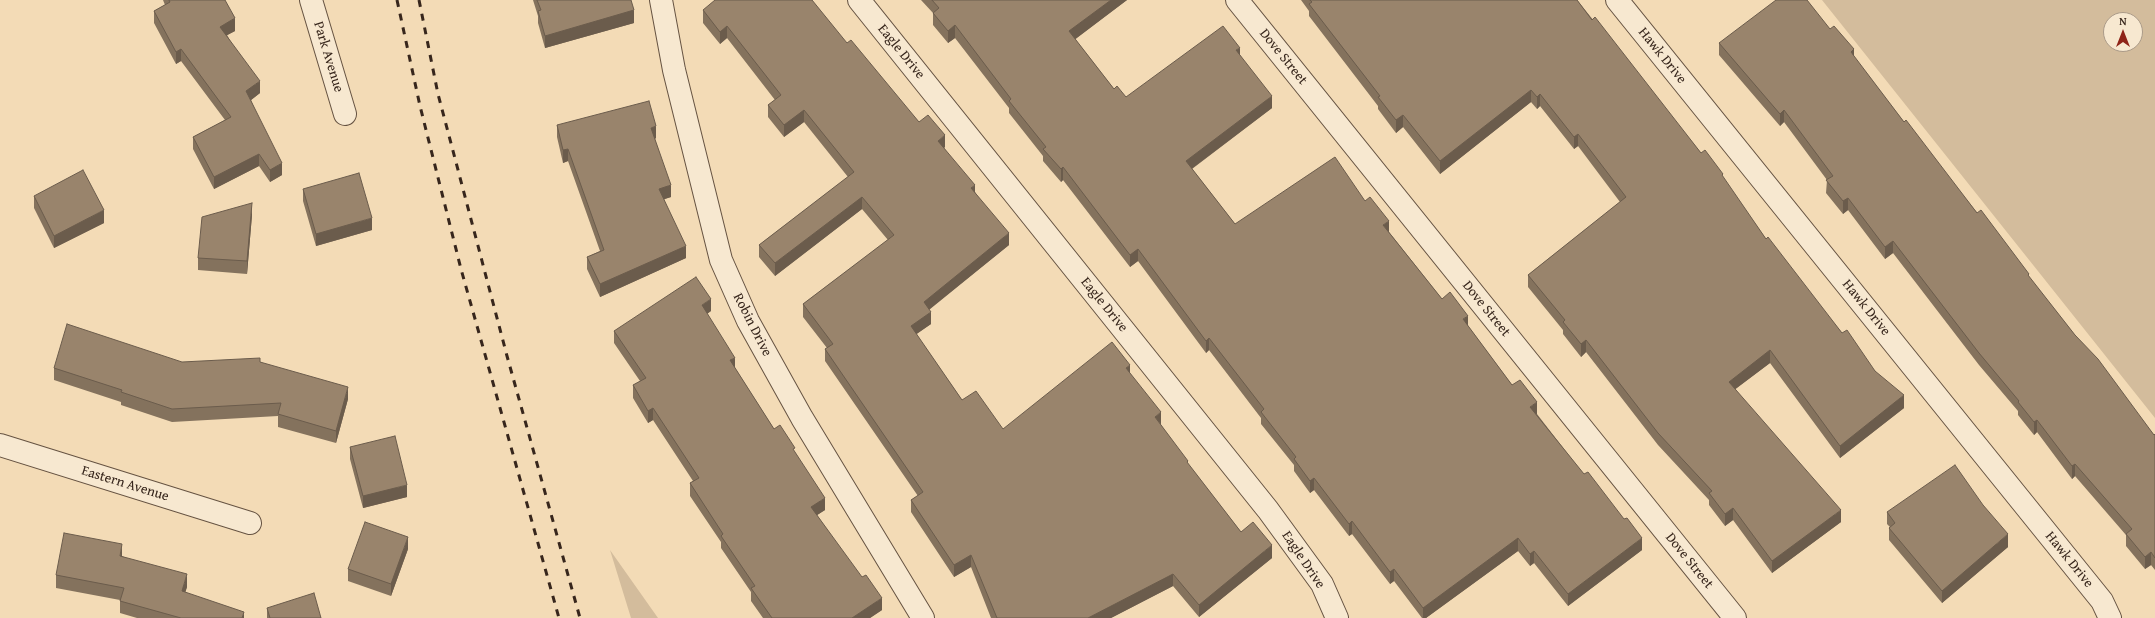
<!DOCTYPE html>
<html>
<head>
<meta charset="utf-8">
<style>
  body { margin:0 }
  #map { position:relative; width:2155px; height:618px; overflow:hidden; background:#f3dbb6; font-family:"Gentium Book Plus",serif }
  canvas { display:block }
  .north { position:absolute; left:2103px; top:12px; width:40px; height:40px; box-sizing:border-box; background:#f7e8d0; border:1px solid #aa9a88; border-radius:50%; rotate:0deg; font-size:11px; font-weight:700; line-height:16px; text-align:center; color:#37261c }
  .north::after { content:''; display:block; margin:auto; width:14px; height:18px; background:#8f2418; clip-path:polygon(50% 0,100% 100%,50% 72%,0 100%) }
</style>
</head>
<body>
<div id="map">
<canvas width="2155" height="618"></canvas>
<div class="north">N</div>
</div>
<script>
const context = document.querySelector('canvas').getContext('2d');
context.lineJoin = 'round';
function fillPath(path, color) {
  context.fillStyle = color;
  context.fill(path, 'evenodd');
}
function poly(rows) {
  const path = new Path2D();
  for (const r of rows) {
    path.moveTo(r[0], r[1]);
    for (let i = 2; i < r.length; i += 2) path.lineTo(r[i], r[i + 1]);
  }
  return path;
}
function stroke(path, color, width, dash) {
  context.strokeStyle = color;
  context.lineWidth = width;
  context.lineCap = dash ? 'butt' : 'round';
  context.setLineDash(dash || []);
  context.stroke(path);
}
function label(font, color, halo, rows, align = 'center') {
  context.font = font + ' "Gentium Book Plus",serif';
  context.lineWidth = 4;
  context.setLineDash([]);
  context.textBaseline = 'middle';
  context.strokeStyle = halo;
  context.fillStyle = color;
  for (const [text, x, y, turn = 0] of rows) {
    context.save();
    context.translate(x, y);
    context.rotate((+turn || 0) * Math.PI / 180);
    context.textAlign = isNaN(turn) ? turn : align;
    if (halo) context.strokeText(text, 0, 0);
    context.fillText(text, 0, 0);
    context.restore();
  }
}
fillPath(poly([
  [1822,0,2155,0,2155,418],
  [2111,20,2135,20,2135,44,2111,44],
  [610,550,658,618,631,618]
]), '#d3bc9c');
const street = poly([
  [311,0,345,114],
  [661,0,674,70,721,260,748,321,802,418,923,618],
  [859,0,1268,510,1322,584,1337,618],
  [1237,0,1735,618],
  [1617,0,2102,601,2110,618],
  [0,445,250,523]
]);
stroke(street, '#665342', 24);
stroke(street, '#f7e8d0', 22);
stroke(poly([
  [397,0,420,106,461,269,559,618],
  [419,0,438,94,507,356,580,618]
]), '#37261c', 3, [7, 7]);
fillPath(poly([
  [163,0,225,0,235,31,227,35,260,93,251,100,282,175,270,182,259,166,214,189,193,149,193,137,225,120,181,61,176,64,154,23,154,11,165,5],
  [533,0,631,0,634,23,545,48,538,23,538,16],
  [921,0,1127,0,1075,39,1114,89,1126,97,1240,55,1272,108,1192,169,1235,224,1365,201,1389,232,1442,299,1468,326,1512,385,1537,414,1642,550,1568,606,1534,563,1530,566,1518,551,1426,618,1422,618,1394,581,1390,584,1352,534,1349,536,1314,490,1310,493,1294,471,1294,465,1261,424,1261,418,1209,350,1206,353,1138,261,1130,267,1063,180,1061,182,1043,161,1043,156,1009,113,1009,108,955,38,948,43,933,25,933,13],
  [1301,0,1577,0,1701,153,1723,178,1766,239,1842,333,1875,371,1904,408,1840,458,1770,363,1735,389,1841,522,1772,573,1733,520,1725,526,1709,505,1709,500,1658,445,1586,352,1581,357,1563,334,1563,330,1528,287,1528,275,1620,202,1578,146,1574,149,1540,106,1537,109,1531,102,1440,174,1403,127,1396,133,1378,109,1378,106,1309,16,1309,11],
  [703,10,847,43,919,122,945,147,944,148,975,192,1009,245,929,309,931,324,916,334,962,400,1003,429,1130,373,1161,425,1188,464,1241,532,1272,558,1199,617,1173,586,1111,618,991,618,971,567,954,577,911,512,911,500,918,496,825,361,825,349,827,348,803,317,803,304,888,240,862,209,775,276,759,257,759,245,848,177,804,122,784,137,768,117,768,105,775,100,727,38,720,44,703,23],
  [1719,43,1854,57,1904,122,2029,277,2154,435,2155,434,2155,570,2151,565,2145,569,2126,546,2126,535,2075,476,2072,479,2037,432,2034,435,2018,415,2018,411,1979,365,1893,253,1885,259,1848,210,1843,214,1826,193,1827,180,1784,122,1780,126,1719,55],
  [557,125,656,138,655,139,671,197,664,199,686,258,600,297,587,269,587,257,600,251,568,161,563,163,557,137],
  [303,189,372,230,316,246,303,201],
  [34,196,104,223,54,248,34,208],
  [252,215,247,274,198,270,198,258],
  [711,311,707,314,735,368,774,429,795,453,825,510,817,515,882,610,870,618,763,618,751,601,751,592,721,548,721,542,690,496,690,483,693,481,653,420,648,423,633,398,633,385,640,381,614,343,614,331],
  [182,362,260,362,348,399,336,443,278,427,278,416,172,422,121,405,121,402,54,380,54,368],
  [350,447,407,497,363,508,350,459],
  [1887,512,2008,547,1942,603,1889,540,1889,528,1890,527,1887,524],
  [408,549,391,596,348,581,348,569],
  [122,556,187,587,185,592,244,618,137,618,120,613,120,600,56,588,56,575],
  [267,608,321,618,267,618]
]), '#84725d');
fillPath(poly([
  [1111,0,1127,0,1069,44,1069,31],
  [634,10,634,23,545,48,545,36],
  [235,18,235,31,220,39,220,27],
  [955,25,955,38,948,43,948,31],
  [727,26,727,38,720,44,720,32],
  [1240,48,1240,60,1236,50],
  [181,49,181,61,176,64,176,52],
  [1854,49,1854,61,1851,52],
  [260,81,260,93,246,104,246,91],
  [1531,90,1531,102,1440,174,1440,161],
  [1540,94,1540,106,1537,109,1537,97],
  [1272,96,1272,108,1186,173,1186,161],
  [804,110,804,122,784,137,784,125],
  [1784,110,1784,122,1780,126,1780,114],
  [1403,115,1403,127,1396,133,1396,120],
  [656,126,656,138,651,140,651,128],
  [1578,134,1578,146,1574,149,1574,137],
  [945,135,945,147,938,153,938,141],
  [568,149,568,161,563,163,563,150],
  [259,154,259,166,214,189,214,177],
  [282,163,282,175,270,182,270,170],
  [1063,167,1063,180,1061,182,1061,169],
  [671,185,671,197,659,201,659,189],
  [975,185,975,197,971,188],
  [862,197,862,209,775,276,775,263],
  [1848,198,1848,210,1843,214,1843,201],
  [252,203,252,215,247,274,247,261],
  [104,210,104,223,54,248,54,236],
  [372,218,372,230,316,246,316,234],
  [1389,221,1389,233,1383,225],
  [1009,233,1009,245,924,314,924,302],
  [1893,241,1893,253,1885,259,1885,247],
  [686,246,686,258,600,297,600,284],
  [1138,249,1138,261,1130,267,1130,255],
  [711,299,711,311,702,317,702,305],
  [931,312,931,324,911,338,911,326],
  [1468,316,1468,328,1463,319],
  [1209,338,1209,350,1206,353,1206,341],
  [1586,340,1586,352,1581,357,1581,344],
  [1770,350,1770,363,1729,394,1729,382],
  [735,358,735,370,730,360],
  [1130,365,1130,377,1126,368],
  [348,387,348,399,336,443,336,431],
  [1904,395,1904,408,1840,458,1840,446],
  [1537,402,1537,414,1530,419,1530,407],
  [653,408,653,420,648,423,648,411],
  [1161,412,1161,425,1155,417],
  [2037,420,2037,432,2034,435,2034,422],
  [2075,464,2075,476,2072,479,2072,466],
  [1314,478,1314,490,1310,493,1310,481],
  [407,485,407,497,363,508,363,496],
  [825,498,825,510,811,519,811,507],
  [1733,508,1733,520,1725,526,1725,514],
  [1841,510,1841,522,1772,573,1772,561],
  [1352,521,1352,534,1349,536,1349,524],
  [2008,534,2008,547,1942,603,1942,591],
  [408,537,408,549,391,596,391,584],
  [1518,538,1518,551,1426,618,1423,618,1423,608],
  [1642,538,1642,550,1568,606,1568,594],
  [122,544,122,557,120,556],
  [1272,545,1272,558,1199,617,1199,605],
  [1534,551,1534,563,1530,566,1530,554],
  [2151,552,2151,565,2145,569,2145,557],
  [971,555,971,567,954,577,954,565],
  [1394,569,1394,581,1390,584,1390,572],
  [187,574,187,587,182,603,182,591],
  [1173,574,1173,586,1111,618,1088,618],
  [882,598,882,610,870,618,852,618],
  [244,612,244,618,242,618]
]), '#6b5c4c');
const building = poly([
  [169,0,225,0,235,18,220,27,260,81,246,91,282,163,270,170,259,154,214,177,193,137,231,117,181,49,176,52,154,11,170,2,169,0],
  [537,0,631,0,634,10,545,36,538,11,541,10,537,0],
  [715,0,812,0,847,43,851,40,919,122,928,115,945,135,938,141,975,185,971,188,1009,233,924,302,931,312,911,326,962,400,976,391,1003,429,1112,342,1130,365,1126,368,1161,412,1155,417,1188,461,1187,462,1241,532,1253,522,1272,545,1199,605,1173,574,1088,618,997,618,971,555,954,565,911,500,923,492,825,349,833,344,803,304,894,235,862,197,775,263,759,245,854,172,804,110,784,125,768,105,781,95,727,26,720,32,703,10,715,0],
  [932,0,1111,0,1069,31,1114,89,1117,86,1126,97,1223,26,1240,48,1236,50,1272,96,1186,161,1235,224,1335,157,1365,201,1370,197,1389,221,1383,225,1442,299,1450,292,1468,316,1463,319,1512,385,1520,380,1537,402,1530,407,1584,474,1588,472,1624,519,1627,518,1642,538,1568,594,1534,551,1530,554,1518,538,1423,608,1394,569,1390,572,1352,521,1349,524,1314,478,1310,481,1294,459,1296,457,1261,412,1264,409,1209,338,1206,341,1138,249,1130,255,1063,167,1061,169,1043,149,1046,147,1009,101,1011,99,955,25,948,31,933,13,939,8,932,0],
  [1310,0,1577,0,1592,20,1595,17,1701,153,1705,150,1723,174,1722,175,1766,239,1768,237,1842,333,1847,330,1875,371,1904,395,1840,446,1770,350,1729,382,1841,510,1772,561,1733,508,1725,514,1709,493,1712,491,1658,433,1586,340,1581,344,1563,322,1565,320,1528,275,1626,197,1578,134,1574,137,1540,94,1537,97,1531,90,1440,161,1403,115,1396,120,1378,97,1380,96,1309,4,1312,2,1310,0],
  [1776,0,1807,0,1830,29,1834,26,1854,49,1851,52,1904,122,1906,120,1977,213,1981,210,2029,274,2028,275,2075,335,2098,359,2154,435,2155,434,2155,558,2151,552,2145,557,2126,534,2132,529,2075,464,2072,466,2037,420,2034,422,2018,402,2019,401,1979,353,1893,241,1885,247,1848,198,1843,201,1826,180,1833,176,1784,110,1780,114,1719,43,1776,0],
  [649,101,656,126,651,128,671,185,659,189,686,246,600,284,587,257,604,250,568,149,563,150,557,125,649,101],
  [83,170,104,210,54,236,34,196,83,170],
  [359,173,372,218,316,234,303,189,359,173],
  [252,203,247,261,198,258,202,217,252,203],
  [696,277,711,299,702,305,735,358,730,360,774,429,780,425,795,448,793,449,825,498,811,507,862,577,866,575,882,598,852,618,772,618,751,588,755,586,721,536,723,534,690,483,699,478,653,408,648,411,633,385,646,378,614,331,696,277],
  [67,324,182,362,260,358,260,362,348,387,336,431,278,414,281,403,172,409,121,392,122,390,54,368,67,324],
  [395,436,407,485,363,496,350,447,395,436],
  [1955,465,1983,505,2008,534,1942,591,1889,528,1895,523,1887,512,1955,465],
  [365,522,408,537,391,584,348,569,365,522],
  [64,533,122,544,120,556,187,574,182,591,244,612,242,618,181,618,120,601,124,588,56,575,64,533],
  [314,593,321,618,270,618,267,608,314,593]
]);
fillPath(building, '#99846c');
stroke(building, '#6b5c4c', 1);
label('14px', '#37261c', '#f7e8d0', [
  ["Eagle Drive",901,52,51],
  ["Hawk Drive",1662,56,51],
  ["Park Avenue",328,57,73],
  ["Dove Street",1283,57,51],
  ["Eagle Drive",1104,305,51],
  ["Hawk Drive",1866,308,51],
  ["Dove Street",1486,309,51],
  ["Robin Drive",752,325,63],
  ["Eastern Avenue",125,484,17],
  ["Eagle Drive",1303,560,56],
  ["Hawk Drive",2069,560,51],
  ["Dove Street",1689,561,51]
]);
</script>
</body>
</html>
